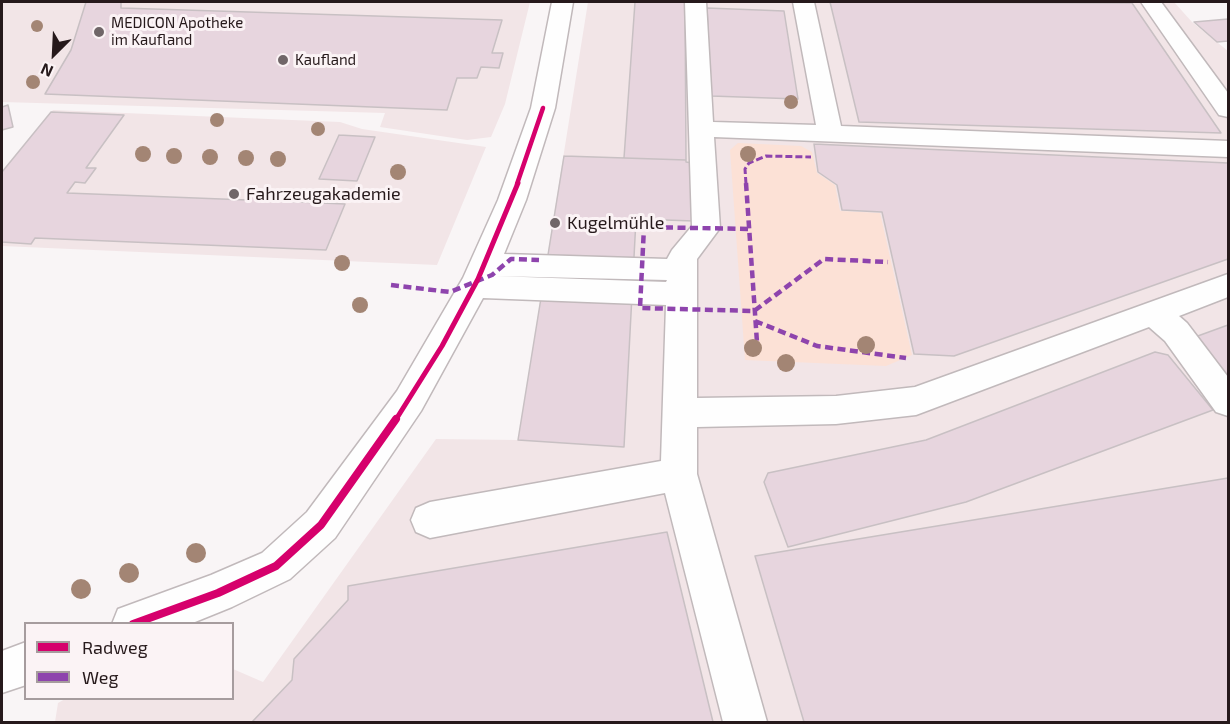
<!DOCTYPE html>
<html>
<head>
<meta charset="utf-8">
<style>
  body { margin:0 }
  #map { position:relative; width:1230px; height:724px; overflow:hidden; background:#f9f5f6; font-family:"Exo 2",sans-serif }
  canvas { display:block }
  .frame { position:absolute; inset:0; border:3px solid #26191b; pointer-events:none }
  .legend { position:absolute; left:24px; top:622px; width:210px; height:78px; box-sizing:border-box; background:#fbf3f5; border:2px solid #a69c9e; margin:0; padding:8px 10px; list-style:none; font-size:18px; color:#26191b }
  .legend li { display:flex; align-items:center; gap:12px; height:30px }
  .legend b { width:30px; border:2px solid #a69c9e }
  .north { position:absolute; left:24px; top:24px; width:60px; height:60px; -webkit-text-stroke:4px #fbf3f5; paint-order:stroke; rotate:204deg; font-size:16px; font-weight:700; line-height:24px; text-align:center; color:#26191b }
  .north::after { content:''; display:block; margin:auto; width:21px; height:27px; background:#26191b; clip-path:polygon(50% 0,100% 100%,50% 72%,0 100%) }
</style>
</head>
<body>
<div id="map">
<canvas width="1230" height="724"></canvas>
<div class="frame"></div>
<ul class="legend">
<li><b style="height:8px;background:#d6006c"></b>Radweg</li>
<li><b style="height:8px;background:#8e44ad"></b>Weg</li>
</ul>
<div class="north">N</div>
</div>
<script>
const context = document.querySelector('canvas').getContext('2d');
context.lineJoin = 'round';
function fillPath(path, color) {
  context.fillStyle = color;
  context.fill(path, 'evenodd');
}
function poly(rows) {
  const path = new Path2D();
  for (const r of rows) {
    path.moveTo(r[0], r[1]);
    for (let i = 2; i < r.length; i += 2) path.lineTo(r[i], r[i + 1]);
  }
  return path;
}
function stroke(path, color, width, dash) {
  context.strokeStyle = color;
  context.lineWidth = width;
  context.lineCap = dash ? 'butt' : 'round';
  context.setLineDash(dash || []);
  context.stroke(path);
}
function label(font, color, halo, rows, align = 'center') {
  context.font = font + ' "Exo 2",sans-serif';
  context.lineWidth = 6;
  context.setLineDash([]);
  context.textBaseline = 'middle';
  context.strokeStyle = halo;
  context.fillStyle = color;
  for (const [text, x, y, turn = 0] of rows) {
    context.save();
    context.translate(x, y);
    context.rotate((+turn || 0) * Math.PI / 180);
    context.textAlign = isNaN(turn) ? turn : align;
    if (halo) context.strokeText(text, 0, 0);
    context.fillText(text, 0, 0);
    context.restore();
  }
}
fillPath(poly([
  [2,2,530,2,505,104,491,137,467,140,380,127,385,113,2,102],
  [588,2,1174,2,1192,22,1228,51,1228,722,55,722,58,703,65,699,232,698,233,669,263,682,436,439,518,440],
  [53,110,340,122,362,129,486,147,437,265,2,246,2,171]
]), '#f2e5e7');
fillPath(poly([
  [738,143,801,146,812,152,817,173,835,185,840,211,880,213,912,355,886,366,745,360,730,150]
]), '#fce1d6');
const building = poly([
  [86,2,121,2,121,8,502,20,492,53,503,53,499,68,481,67,477,78,457,78,447,110,45,94,71,50,86,2],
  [635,2,685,2,686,160,624,158,635,2],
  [830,2,1132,3,1221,133,859,122,830,2],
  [707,8,784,11,798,99,711,96,707,8],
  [1228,19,1228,41,1217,42,1194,22,1228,19],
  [8,105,13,127,2,130,2,107,8,105],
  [51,112,124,115,86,168,96,168,85,183,75,182,67,193,247,200,250,196,277,197,275,201,345,204,326,250,35,238,31,244,2,242,2,172,51,112],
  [339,135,375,137,357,181,319,179,339,135],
  [814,144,1228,163,1228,259,954,356,914,354,882,212,842,210,837,185,818,172,814,144],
  [564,156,686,160,686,162,693,163,694,221,636,219,624,447,518,440,564,156],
  [1228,325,1228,377,1195,337,1228,325],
  [1155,352,1168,355,1213,410,966,502,788,547,764,482,768,473,926,440,1155,352],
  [1228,478,1228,722,804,722,755,556,1228,478],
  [667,532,713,722,252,722,292,680,294,659,348,600,348,586,667,532]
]);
fillPath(building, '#e7d5de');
stroke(building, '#c8c0c3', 1.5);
const minor = poly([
  [552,2,573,2,555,108,526,200,504,254,667,259,672,250,692,226,685,2,706,2,713,122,816,125,793,2,814,2,841,126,1228,141,1228,157,714,137,720,228,697,259,697,398,836,396,915,387,1228,274,1228,297,1179,316,1187,323,1228,377,1228,416,1216,412,1165,341,1149,327,916,415,836,424,697,427,697,474,767,722,723,722,665,493,430,538,416,532,411,520,416,508,430,502,661,461,666,305,483,298,421,411,335,538,290,579,232,607,190,624,112,624,118,609,211,575,262,553,307,512,397,391,463,278,498,200,531,108,552,2],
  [495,276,667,280,666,282,495,276],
  [1141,2,1161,2,1228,93,1228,117,1219,115,1141,2],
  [26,642,26,685,2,693,2,651,26,642]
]);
stroke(minor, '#c1b9bb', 3);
fillPath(minor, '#fefefe');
stroke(poly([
  [746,184,745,169,749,163,766,156,811,157]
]), '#8e44ad', 3, [7, 3]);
stroke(poly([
  [746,183,758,357],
  [748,229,644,227,640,308,754,311,824,259,888,262],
  [391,285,450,292,492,275,511,259,539,260],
  [755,321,817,346,906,358]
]), '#8e44ad', 4.5, [8, 4.5]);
stroke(poly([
  [517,184,543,108]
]), '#d6006c', 4.5);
stroke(poly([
  [395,421,442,346,478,279,518,183]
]), '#d6006c', 5);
stroke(poly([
  [133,624,218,593,276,566,321,525,396,419]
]), '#d6006c', 8);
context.fillStyle = '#a38574';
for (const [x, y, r] of [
  [37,26,6],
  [33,82,7],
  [791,102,7],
  [217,120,7],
  [318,129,7],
  [143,154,8],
  [748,154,8],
  [174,156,8],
  [210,157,8],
  [246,158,8],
  [278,159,8],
  [398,172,8],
  [342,263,8],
  [360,305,8],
  [866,345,9],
  [753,348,9],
  [786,363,9],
  [196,553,10],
  [129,573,10],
  [81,589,10]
]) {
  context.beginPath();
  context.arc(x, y, r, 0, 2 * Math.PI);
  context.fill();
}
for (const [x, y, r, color] of [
  [99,32,6,"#706668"],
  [283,60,6,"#706668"],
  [234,194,6,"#706668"],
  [555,223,6,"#706668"]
]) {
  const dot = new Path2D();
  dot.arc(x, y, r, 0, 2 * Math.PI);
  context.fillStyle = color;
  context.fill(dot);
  stroke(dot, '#fbf3f5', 2);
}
label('15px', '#26191b', '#fbf3f5', [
  ["MEDICON Apotheke",111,23],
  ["im Kaufland",111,40],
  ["Kaufland",295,60]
], 'left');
label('18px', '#26191b', '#fbf3f5', [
  ["Fahrzeugakademie",246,194],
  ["Kugelmühle",567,223]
], 'left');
</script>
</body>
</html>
